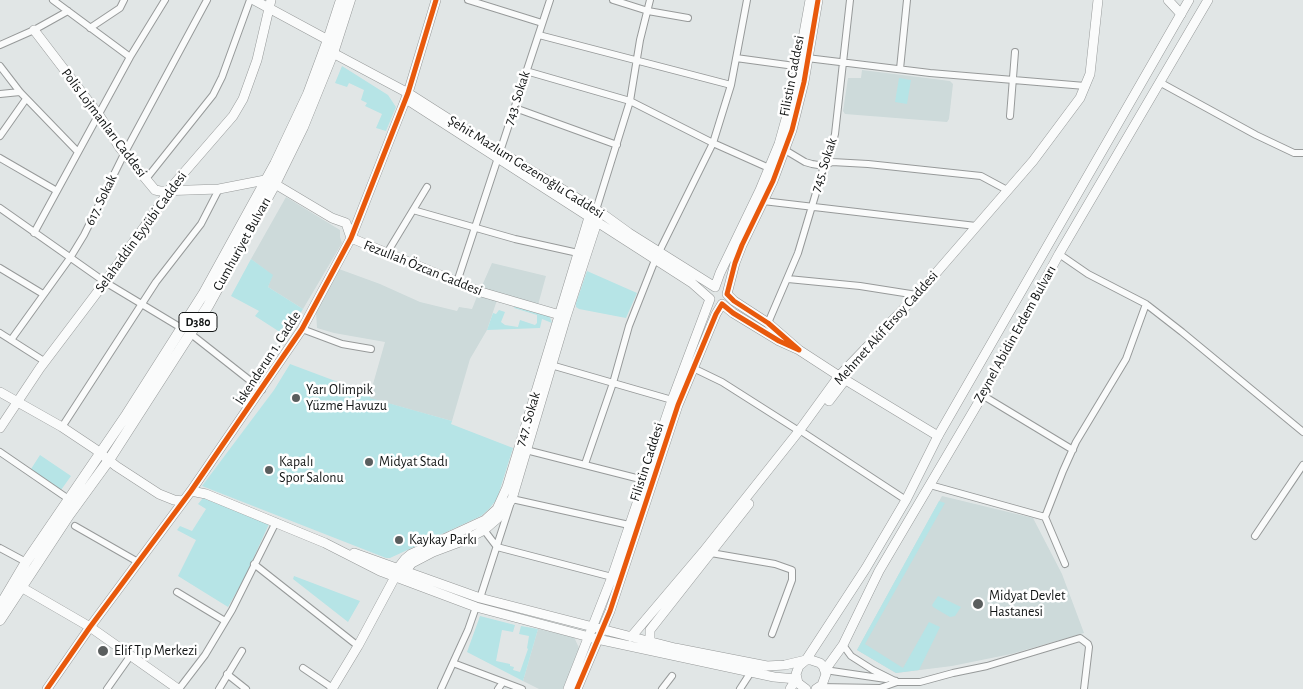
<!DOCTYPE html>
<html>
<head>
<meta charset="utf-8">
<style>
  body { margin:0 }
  canvas { display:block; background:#e1e6e6 }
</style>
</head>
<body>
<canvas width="1303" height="689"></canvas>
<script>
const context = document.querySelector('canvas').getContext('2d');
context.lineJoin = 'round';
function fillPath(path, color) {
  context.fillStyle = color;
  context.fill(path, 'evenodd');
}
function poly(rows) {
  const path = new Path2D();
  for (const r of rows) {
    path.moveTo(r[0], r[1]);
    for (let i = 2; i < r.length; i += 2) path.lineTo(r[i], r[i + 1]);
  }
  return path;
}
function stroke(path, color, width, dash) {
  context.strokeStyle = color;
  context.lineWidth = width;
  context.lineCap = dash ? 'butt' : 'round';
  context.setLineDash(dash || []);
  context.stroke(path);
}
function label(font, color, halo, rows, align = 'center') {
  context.font = font + ' "Alegreya Sans",sans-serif';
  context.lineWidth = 5;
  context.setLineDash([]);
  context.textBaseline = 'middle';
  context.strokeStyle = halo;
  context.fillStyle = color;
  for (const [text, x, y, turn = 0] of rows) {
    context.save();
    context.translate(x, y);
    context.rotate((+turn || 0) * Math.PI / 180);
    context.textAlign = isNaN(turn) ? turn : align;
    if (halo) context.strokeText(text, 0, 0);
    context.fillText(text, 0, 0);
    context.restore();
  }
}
fillPath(poly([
  [862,70,950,81,953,84,949,119,947,122,845,114,843,111,848,78,861,78],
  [286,197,340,230,340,237,342,243,303,309,268,287,272,275,251,259],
  [492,263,546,276,538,305,481,288],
  [339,269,380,284,420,302,457,311,459,307,472,309,478,294,497,300,487,330,470,359,452,421,369,398,385,342,334,333,317,328,316,312],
  [942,496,1033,518,1062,574,1084,633,1011,654,952,666,896,673,857,650],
  [538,629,574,637,579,648,563,689,539,689,523,681]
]), '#cddada');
fillPath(poly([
  [342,66,388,95,396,107,386,131,376,128,382,114,365,106,367,103,361,100,364,90,349,83,347,87,335,83],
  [899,78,911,80,907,104,895,102],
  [251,259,273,275,268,287,303,309,286,336,255,316,259,311,231,296],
  [587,271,637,293,626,318,579,309,576,307,576,303],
  [515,305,549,315,552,323,542,319,540,328,487,330,493,313,496,314,499,310,505,312,501,322,505,325,518,327,520,320,535,325,537,323,537,315,514,308],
  [290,364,370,394,370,398,452,421,451,424,513,448,497,499,489,509,481,516,390,558,386,558,202,486,274,390],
  [40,455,71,476,61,490,31,469],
  [203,498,269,524,244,579,228,607,178,576,196,540,177,530,180,526,192,531,206,509,198,504],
  [939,501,945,503,865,644,903,668,929,622,940,627,919,670,896,673,857,650],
  [294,576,360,601,348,622,293,579],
  [938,596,961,607,955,616,950,617,933,607,932,605],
  [480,616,515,625,513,632,502,630,496,661,510,664,510,666,514,667,513,670,520,672,528,649,527,648,529,636,519,634,521,626,538,629,523,681,467,652]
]), '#b6e4e6');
const minor = poly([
  [53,0,130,57],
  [468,0,542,23],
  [613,0,648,11,688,18],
  [90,28,120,8,124,0],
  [539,35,731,85],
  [0,45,34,30,68,11],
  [736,58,802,67],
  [807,58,930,73,1085,86],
  [0,66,20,92,78,152],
  [900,69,907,0],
  [526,71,630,101,713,143,769,168],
  [1161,83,1256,135,1294,153,1303,153],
  [0,94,20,92],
  [515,108,617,145],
  [1010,116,1015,52],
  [0,136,26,99],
  [785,150,805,162,812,164,824,166,832,162,868,164,981,176,1007,190],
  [0,158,57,191],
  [146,179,213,95,222,77,250,0],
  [763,201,976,226],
  [0,208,105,282,183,329],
  [413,210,515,239,578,253],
  [596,210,630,101,640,40,650,0],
  [34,233,130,57,165,0],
  [659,252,713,143,731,85,747,0],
  [387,253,427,187],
  [1059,254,1088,274,1146,304,1182,332,1303,432],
  [0,268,43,294],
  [788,279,860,286,917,295],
  [457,282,550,0],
  [768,323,798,253,824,166,828,160,835,134,850,0],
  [302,329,342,344,371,349],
  [0,333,44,361],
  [191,334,262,390],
  [11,340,70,258,84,235,124,154,207,0],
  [551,365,672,400],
  [693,368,722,382,799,431],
  [984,393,987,398,1073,450],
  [62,427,156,282,201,224,219,189],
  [804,433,906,500],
  [526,450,644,480],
  [0,452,70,500],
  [585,464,613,383,629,326,655,260],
  [930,485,1045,517,1065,564],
  [1045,517,1063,471,1076,442,1126,359,1146,304],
  [75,526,138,562],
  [484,530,497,547,612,577],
  [1255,536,1303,465],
  [0,548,26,562],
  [711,553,775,564,792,570,792,580,772,634],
  [254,564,358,646],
  [177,592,225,621],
  [480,598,512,499,629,525],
  [843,645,851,656,873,670,897,682,920,682,953,673,987,666,1080,638,1088,644,1089,647,1084,689],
  [453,663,522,689],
  [303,668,334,689],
  [825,670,886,679],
  [227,674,246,689],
  [819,687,880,688,897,682,896,681],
  [107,689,131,655],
  [179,689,205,655,232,610,276,522],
  [219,689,242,651],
  [441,689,468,630,476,607],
  [498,689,503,682],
  [662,689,672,676],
  [740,689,751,672]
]);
const tertiary = poly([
  [254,0,328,40],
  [1168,0,1181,14],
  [34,30,99,115,120,148,155,190,160,191,219,189,265,180,275,184,332,218,346,223,351,238,481,292,560,315],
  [333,53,408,93,499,151,600,212,629,233,715,287,720,273,760,190,779,144,793,94,810,0],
  [406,99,692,283,710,299,672,400,612,577,568,689],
  [799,350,839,376,938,436],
  [0,392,62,427,95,449,116,466,159,494,174,500,183,501],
  [829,401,845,380],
  [0,428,40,368,105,282,160,205,168,191,233,116,243,99,257,60,271,0],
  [191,491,206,494,325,543,380,571,476,607,597,639,774,677,796,679],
  [354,553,480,598,675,648,767,666,785,665,806,660],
  [403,574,412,563,433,552,465,540,484,530,498,518,512,499,566,317,598,219],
  [21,587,90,627,178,689],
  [631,637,703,552,799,431,839,376,917,295,1033,161,1080,98,1090,74,1098,0],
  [650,642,650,630,749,504],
  [47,689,90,627,191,491,302,329,351,238,408,93,436,0],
  [332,689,358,646,395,577,398,568,405,559,411,554,485,520,497,509,507,487,590,214],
  [577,689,610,611,678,405,716,314,722,304,733,313,779,341,799,350,768,323,734,301,727,294,735,263,742,245,773,181,792,130,804,82,818,0]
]);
const secondary = poly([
  [806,660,866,568,906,500,938,436,1189,0],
  [825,670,843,645,879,571,984,393,1059,254,1208,0],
  [790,689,796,679],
  [806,689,798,683,796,674,799,666,806,660,811,660,820,663,823,666,826,674,822,685,816,689]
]);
const primary = poly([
  [0,606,26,562,127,414,204,293,275,164,308,94,328,40,341,0],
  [0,620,69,515,109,460,208,306,275,184,303,127,333,53,350,0]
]);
stroke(minor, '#979a9a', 8);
stroke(tertiary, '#979a9a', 10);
stroke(secondary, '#979a9a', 10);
stroke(primary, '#979a9a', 11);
stroke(minor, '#fafbfb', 6);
stroke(tertiary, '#fafbfb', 9);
stroke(secondary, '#fafbfb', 9);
stroke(primary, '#fafbfb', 10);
stroke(poly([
  [47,689,90,627,191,491,302,329,351,238,408,93,436,0],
  [577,689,610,611,678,405,716,314,722,304,733,313,779,341,799,350,768,323,734,301,727,294,735,263,742,245,773,181,792,130,804,82,818,0]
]), '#e8590c', 5);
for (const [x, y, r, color] of [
  [296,398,5,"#5a5e5e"],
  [369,462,5,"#5a5e5e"],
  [269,470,5,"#5a5e5e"],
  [399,540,5,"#5a5e5e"],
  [978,604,6,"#5a5e5e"],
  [103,651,6,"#5a5e5e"]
]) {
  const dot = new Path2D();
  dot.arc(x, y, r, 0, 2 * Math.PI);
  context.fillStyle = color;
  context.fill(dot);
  stroke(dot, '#fff', 2);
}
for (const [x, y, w] of [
  [198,322,38]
]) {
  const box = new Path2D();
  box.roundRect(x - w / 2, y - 9.5, w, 19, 4);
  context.fillStyle = '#fff';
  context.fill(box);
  stroke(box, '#121515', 1);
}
label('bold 12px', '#121515', null, [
  ["D380",198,322]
]);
label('14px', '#121515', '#fff', [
  ["Filistin Caddesi",792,76,-79],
  ["743. Sokak",517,98,-72],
  ["Polis Lojmanları Caddesi",104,123,53],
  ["745. Sokak",824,165,-72],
  ["Şehit Mazlum Gezenoğlu Caddesi",526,167,32],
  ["617. Sokak",101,200,-64],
  ["Selahaddin Eyyübi Caddesi",141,232,-54],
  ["Cumhuriyet Bulvarı",242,244,-61],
  ["Fezullah Özcan Caddesi",423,268,22],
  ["Mehmet Akif Ersoy Caddesi",886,328,-48],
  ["Zeynel Abidin Erdem Bulvarı",1015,334,-61],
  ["İskenderun 1. Cadde",268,358,-57],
  ["747. Sokak",528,419,-73],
  ["Filistin Caddesi",647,462,-72]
]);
label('14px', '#121515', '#fff', [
  ["Yarı Olimpik",306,390],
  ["Yüzme Havuzu",306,406],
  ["Kapalı",279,462],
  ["Spor Salonu",279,478],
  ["Midyat Stadı",379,462],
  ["Kaykay Parkı",409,540],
  ["Midyat Devlet",989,596],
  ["Hastanesi",989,612],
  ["Elif Tıp Merkezi",114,651]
], 'left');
</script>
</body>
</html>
